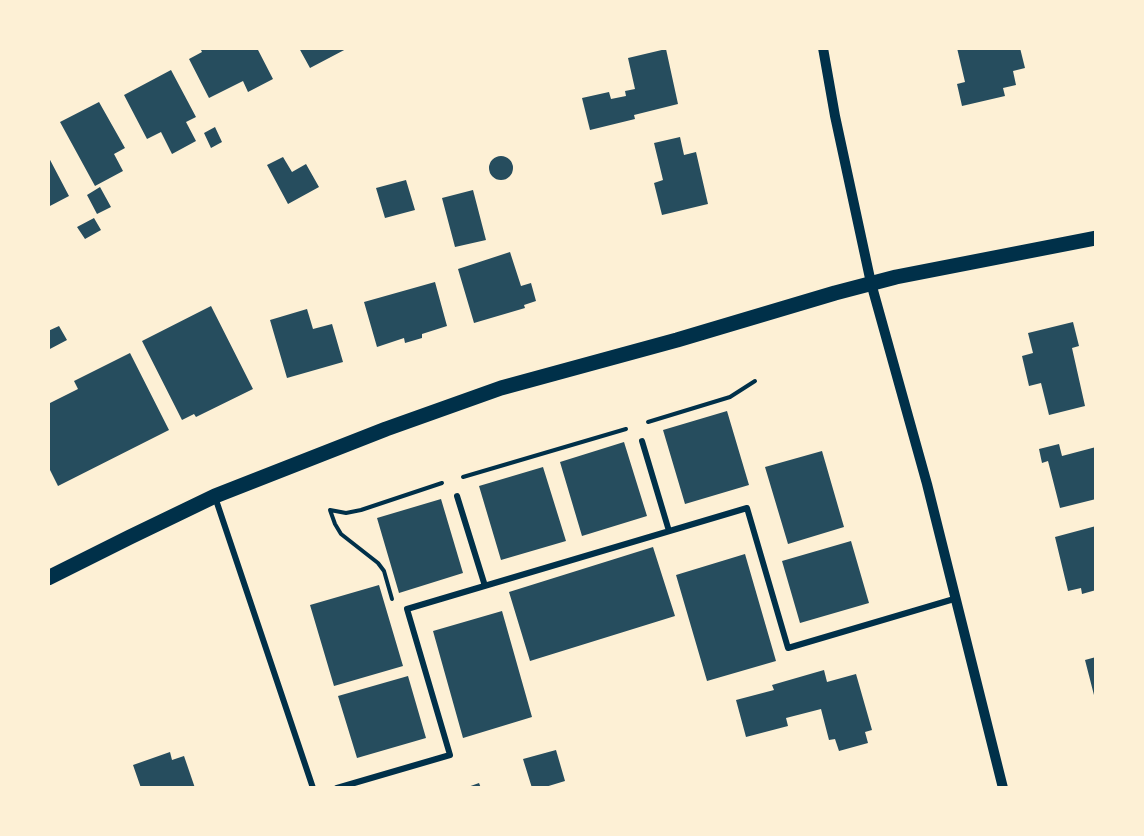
<!DOCTYPE html>
<html>
<head>
<meta charset="utf-8">
<style>
  body { margin:0 }
  #map { position:relative; width:1144px; height:836px; overflow:hidden; background:#fdf0d5; font-family:"Exo 2",sans-serif }
  canvas { display:block }
  .frame { position:absolute; inset:0; border:50px solid #fdf0d5; pointer-events:none }
</style>
</head>
<body>
<div id="map">
<canvas width="1144" height="836"></canvas>
<div class="frame"></div>
</div>
<script>
const context = document.querySelector('canvas').getContext('2d');
context.lineJoin = 'round';
function fillPath(path, color) {
  context.fillStyle = color;
  context.fill(path, 'evenodd');
}
function poly(rows) {
  const path = new Path2D();
  for (const r of rows) {
    if (r.length === 3) {
      path.moveTo(r[0] + r[2], r[1]);
      path.arc(r[0], r[1], r[2], 0, 2 * Math.PI);
      continue;
    }
    path.moveTo(r[0], r[1]);
    for (let i = 2; i < r.length; i += 2) path.lineTo(r[i], r[i + 1]);
  }
  return path;
}
function stroke(path, color, width, dash) {
  context.strokeStyle = color;
  context.lineWidth = width;
  context.lineCap = dash ? 'butt' : 'round';
  context.setLineDash(dash || []);
  context.stroke(path);
}
fillPath(poly([
  [200,48,257,48,273,79,248,92,243,81,209,98,189,59,202,52],
  [299,48,348,48,310,68],
  [957,48,1020,48,1025,68,1013,71,1016,85,1003,88,1005,96,962,106,957,84,965,82],
  [666,49,678,104,634,115,635,119,590,130,582,98,609,92,611,99,626,96,625,91,635,89,628,58],
  [171,70,196,117,186,122,196,141,172,154,161,132,147,139,124,95],
  [99,102,125,148,114,154,123,171,95,186,60,122],
  [215,127,222,142,211,148,204,133],
  [680,137,684,155,696,152,708,204,662,215,654,183,663,180,654,143],
  [48,156,69,196,48,207],
  [501,168,12],
  [283,157,292,172,306,164,319,187,288,204,267,165],
  [406,180,415,210,385,218,376,188],
  [100,187,111,207,97,214,87,195],
  [473,190,486,240,455,247,442,198],
  [94,218,101,230,85,239,77,227],
  [510,252,521,286,531,283,536,301,524,305,525,308,474,323,458,269],
  [435,282,447,326,422,334,422,338,405,343,404,338,377,347,364,302],
  [211,306,253,389,196,417,194,414,182,420,142,341],
  [307,309,313,329,332,324,343,362,287,378,270,320],
  [1073,322,1079,346,1072,348,1085,406,1049,415,1041,383,1029,386,1022,356,1033,353,1028,333],
  [59,326,67,340,48,350,48,331],
  [130,353,169,430,58,486,48,466,48,404,78,389,74,381],
  [727,411,749,485,685,504,663,430],
  [624,442,647,516,582,536,560,462],
  [1059,444,1062,456,1096,447,1096,499,1060,508,1048,461,1042,463,1039,449],
  [822,451,844,527,788,544,765,467],
  [543,467,566,541,501,560,479,486],
  [441,499,463,573,399,593,377,518],
  [1096,526,1096,590,1082,594,1081,588,1068,591,1055,537],
  [851,541,869,603,800,623,782,561],
  [653,547,675,616,530,661,509,592],
  [745,554,776,661,707,681,676,575],
  [379,585,403,666,334,686,310,605],
  [502,611,532,717,463,738,433,631],
  [1096,657,1096,699,1095,699,1085,660],
  [824,670,827,682,856,674,872,730,865,732,868,743,839,751,835,739,829,740,821,709,786,718,788,726,746,737,736,700,774,690,772,685],
  [408,676,426,738,357,758,338,696],
  [556,750,565,781,542,788,532,788,523,759],
  [170,752,172,760,184,756,195,788,141,788,133,765],
  [479,783,481,788,465,788]
]), '#264d5e');
stroke(poly([
  [648,422,730,397,755,381],
  [463,477,626,429],
  [392,599,384,571,378,563,341,534,335,524,330,510,346,513,361,510,442,483]
]), '#003049', 4);
stroke(poly([
  [642,441,669,531],
  [457,496,485,586],
  [215,497,313,788],
  [337,788,450,755,407,609,747,508,788,648,954,599]
]), '#003049', 6);
stroke(poly([
  [823,48,835,116,871,283,927,484,1003,788]
]), '#003049', 10);
stroke(poly([
  [48,578,130,537,215,496,386,429,501,388,677,340,835,293,896,277,1096,238]
]), '#003049', 15);
</script>
</body>
</html>
